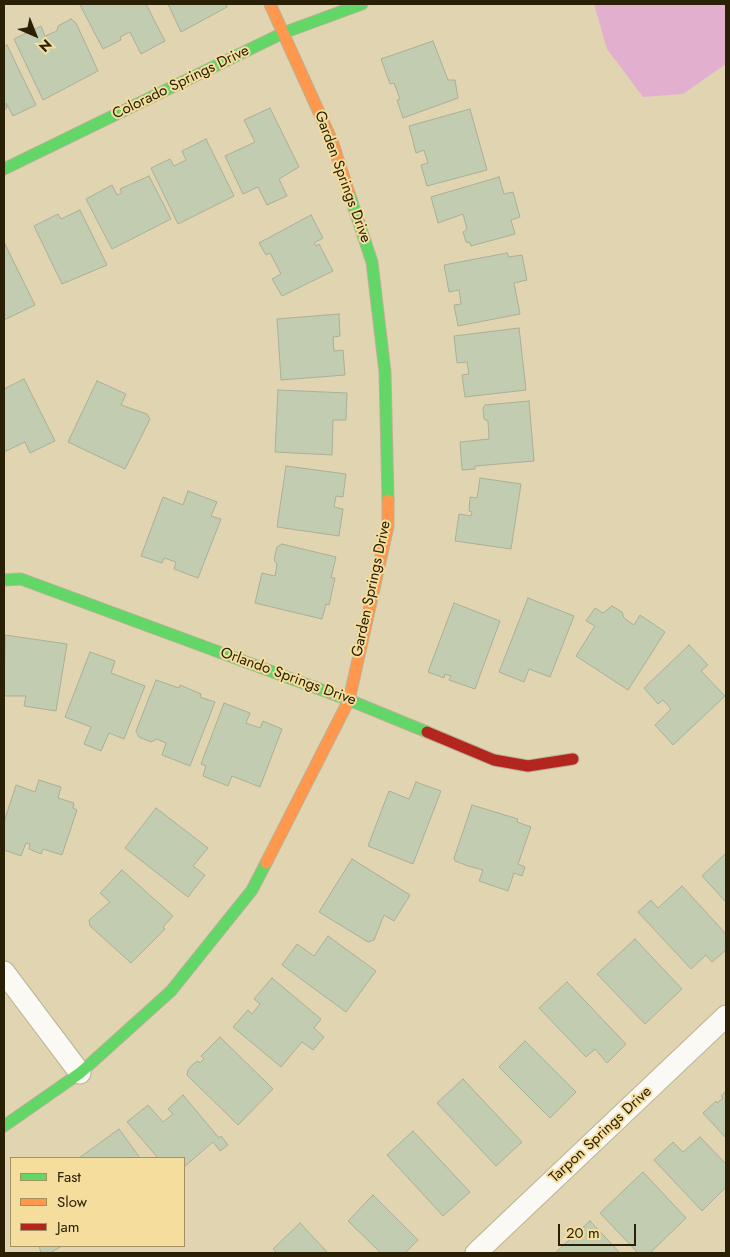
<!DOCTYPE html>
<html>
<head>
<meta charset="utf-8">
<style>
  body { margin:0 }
  #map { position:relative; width:730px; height:1257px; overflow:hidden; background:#e0d4b1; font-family:Jost,sans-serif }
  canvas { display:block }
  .frame { position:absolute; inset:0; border:5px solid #292006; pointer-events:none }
  .legend { position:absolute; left:10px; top:1157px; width:175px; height:90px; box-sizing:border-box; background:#f4dd9d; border:1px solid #a39161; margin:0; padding:6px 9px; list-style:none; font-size:15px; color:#292006 }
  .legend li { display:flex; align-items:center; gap:10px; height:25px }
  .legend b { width:25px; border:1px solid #a39161 }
  .north { position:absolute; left:10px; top:10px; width:50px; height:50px; -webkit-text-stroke:4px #f4dd9d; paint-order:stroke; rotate:136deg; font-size:14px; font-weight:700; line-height:20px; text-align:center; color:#292006 }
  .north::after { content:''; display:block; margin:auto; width:18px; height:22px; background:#292006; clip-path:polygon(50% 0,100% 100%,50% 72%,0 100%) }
  .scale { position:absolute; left:558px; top:1224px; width:78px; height:22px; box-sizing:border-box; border:2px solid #292006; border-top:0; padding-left:6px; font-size:15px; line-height:18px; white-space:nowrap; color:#292006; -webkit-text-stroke:4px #f4dd9d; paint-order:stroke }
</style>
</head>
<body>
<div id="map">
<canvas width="730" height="1257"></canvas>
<div class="frame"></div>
<ul class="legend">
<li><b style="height:6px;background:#63d668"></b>Fast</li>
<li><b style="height:6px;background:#ff974d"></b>Slow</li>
<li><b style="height:6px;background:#b3261e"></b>Jam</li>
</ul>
<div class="north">N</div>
<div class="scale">20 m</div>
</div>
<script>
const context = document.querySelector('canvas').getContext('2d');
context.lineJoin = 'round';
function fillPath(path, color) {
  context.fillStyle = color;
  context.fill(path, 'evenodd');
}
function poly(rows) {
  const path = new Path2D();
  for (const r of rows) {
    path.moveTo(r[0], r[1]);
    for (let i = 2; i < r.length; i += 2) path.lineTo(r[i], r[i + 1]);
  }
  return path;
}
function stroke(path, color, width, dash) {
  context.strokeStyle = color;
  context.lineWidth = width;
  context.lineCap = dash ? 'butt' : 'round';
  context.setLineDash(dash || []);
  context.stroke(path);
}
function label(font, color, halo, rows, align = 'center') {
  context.font = font + ' Jost,sans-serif';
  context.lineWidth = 4;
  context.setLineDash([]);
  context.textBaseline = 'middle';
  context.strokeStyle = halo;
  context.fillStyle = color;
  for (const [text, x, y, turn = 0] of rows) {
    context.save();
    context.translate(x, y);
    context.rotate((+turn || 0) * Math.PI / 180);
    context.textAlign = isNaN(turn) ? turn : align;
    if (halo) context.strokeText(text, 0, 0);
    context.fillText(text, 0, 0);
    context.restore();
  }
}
fillPath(poly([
  [594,4,726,4,726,64,683,94,643,97,607,49]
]), '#e2afcf');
const building = poly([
  [83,4,146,4,165,41,141,54,130,32,120,37,121,40,103,49,80,5,83,4],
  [168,4,226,4,227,7,181,32,168,4],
  [71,19,76,23,98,71,43,100,14,39,41,26,45,36,57,31,58,26,71,19],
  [433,41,448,80,455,80,458,98,403,118,397,100,400,99,394,83,390,84,381,59,433,41],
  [7,45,36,105,13,116,6,103,7,108,4,110,4,47,7,45],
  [270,108,299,167,279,179,287,196,267,205,258,187,243,194,225,156,255,142,244,120,270,108],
  [470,109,487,170,427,186,421,165,428,163,424,150,416,153,409,126,470,109],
  [206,139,234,196,178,224,151,168,170,159,174,166,186,160,182,151,206,139],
  [149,176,171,219,112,249,86,199,112,185,117,195,122,193,120,189,149,176],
  [499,177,504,194,513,192,520,217,511,220,515,234,471,246,470,243,466,242,463,232,467,229,463,214,438,223,431,197,499,177],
  [80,210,107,265,62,284,34,226,58,214,61,219,80,210],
  [311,215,323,238,314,243,316,246,319,244,333,271,282,296,272,279,281,274,270,253,266,255,259,243,311,215],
  [4,242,35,305,4,320,4,242],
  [507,253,509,257,522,255,527,280,514,283,520,314,458,326,454,305,461,304,459,290,449,292,444,265,507,253],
  [339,314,340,336,333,337,334,351,343,350,345,375,281,380,277,319,339,314],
  [519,328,526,390,465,397,462,375,469,374,467,362,457,363,454,336,519,328],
  [24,379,55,441,30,453,25,442,4,452,4,389,24,379],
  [97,381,126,394,121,405,147,414,150,419,125,469,68,442,97,381],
  [278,390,347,393,346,420,333,420,332,455,275,452,278,390],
  [529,401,534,461,475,466,475,469,462,470,460,442,489,439,488,421,484,419,483,408,485,405,529,401],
  [286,466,346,474,343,497,336,496,334,507,343,509,339,536,277,527,286,466],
  [480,478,521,484,511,549,455,541,459,514,471,516,472,512,469,511,470,497,477,498,480,478],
  [188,491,217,502,211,516,221,519,198,578,174,569,176,562,164,558,162,563,141,556,163,497,183,505,188,491],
  [282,544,336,557,331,578,335,578,329,605,326,604,322,619,255,603,262,573,275,576,277,564,274,560,277,547,282,544],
  [528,598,574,616,550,677,529,669,524,682,499,672,528,598],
  [454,603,500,621,475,689,449,680,451,676,445,674,444,678,428,672,454,603],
  [612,606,622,612,624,618,634,625,640,615,665,632,628,690,576,656,595,626,586,621,595,608,603,613,612,606],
  [5,635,67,644,56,711,24,706,26,696,4,696,5,635],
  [689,645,708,665,701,671,725,696,673,745,655,725,671,709,663,700,658,704,644,688,689,645],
  [90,652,115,661,111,673,145,686,124,739,109,733,101,751,84,744,91,727,65,717,90,652],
  [156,680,179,688,180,685,201,694,200,697,215,702,190,766,162,755,166,743,157,739,151,742,139,737,136,731,156,680],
  [224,703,250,713,246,723,260,728,263,721,282,729,260,787,232,776,228,786,203,776,206,766,201,764,224,703],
  [39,780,61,787,58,798,74,803,73,808,77,810,62,855,43,849,41,854,29,849,30,844,26,843,21,856,4,850,4,822,16,785,35,792,39,780],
  [416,782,441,791,413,864,368,846,389,791,409,799,416,782],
  [472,805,518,819,517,822,531,827,518,864,525,867,522,876,514,873,508,891,479,881,483,870,468,866,455,861,454,858,472,805],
  [156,808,208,848,193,866,205,875,188,897,125,848,156,808],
  [726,853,726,902,702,876,726,853],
  [352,859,410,895,394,921,384,915,374,940,368,942,319,912,352,859],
  [122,870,173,916,163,927,165,929,131,963,90,926,89,920,110,902,100,893,122,870],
  [682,886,726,934,726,950,712,962,706,955,691,969,638,912,651,900,658,908,682,886],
  [328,936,376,971,346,1012,282,965,297,944,314,956,328,936],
  [635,939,682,989,645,1024,597,974,635,939],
  [272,978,321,1019,314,1028,324,1037,313,1050,302,1042,281,1067,233,1027,248,1010,252,1014,260,1004,254,999,272,978],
  [567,982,626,1044,607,1063,595,1049,586,1057,539,1008,567,982],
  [220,1037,273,1089,238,1125,187,1075,188,1070,193,1064,198,1061,200,1063,204,1059,201,1056,220,1037],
  [525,1041,576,1092,550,1118,499,1067,525,1041],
  [463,1079,522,1142,496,1166,437,1103,463,1079],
  [726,1091,726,1138,703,1113,716,1101,717,1103,723,1098,721,1096,726,1091],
  [183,1095,219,1138,221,1136,228,1145,220,1151,213,1142,184,1167,184,1158,158,1158,127,1122,148,1105,163,1122,173,1114,168,1109,183,1095],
  [119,1129,140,1158,79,1158,119,1129],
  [413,1131,470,1192,443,1216,387,1155,413,1131],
  [700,1137,726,1164,726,1187,702,1211,654,1160,673,1142,683,1152,700,1137],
  [643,1172,686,1218,650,1253,638,1253,600,1213,643,1172],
  [373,1195,418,1240,405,1253,381,1253,348,1221,373,1195],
  [590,1221,620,1253,555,1253,581,1229,590,1221],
  [300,1223,328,1253,277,1253,273,1249,300,1223],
  [39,1246,62,1246,50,1253,41,1253,39,1246]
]);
fillPath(building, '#c2ccb0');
stroke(building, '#aaaf97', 1);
const street = poly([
  [4,972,80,1073],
  [476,1253,726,1016]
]);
const fast = poly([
  [4,169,283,33,362,4],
  [349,193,372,262,385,372,388,500],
  [4,580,21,579,349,700,427,732],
  [4,1126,80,1073,171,991,252,890,266,863]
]);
const slow = poly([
  [270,4,332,141,349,193],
  [266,863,349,700,388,526,388,500]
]);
const jam = poly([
  [427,732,494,760,528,766,573,759]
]);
stroke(street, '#bbb196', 23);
stroke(fast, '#bbb196', 13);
stroke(slow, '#bbb196', 13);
stroke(jam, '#bbb196', 13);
stroke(street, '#faf9f3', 21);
stroke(fast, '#63d668', 11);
stroke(slow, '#ff974d', 11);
stroke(jam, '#b3261e', 11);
label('15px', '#292006', '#f4dd9d', [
  ["Colorado Springs Drive",181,83,-26],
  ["Garden Springs Drive",342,177,70],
  ["Garden Springs Drive",372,589,-78],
  ["Orlando Springs Drive",288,677,20],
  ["Tarpon Springs Drive",601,1135,-43]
]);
</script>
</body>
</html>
